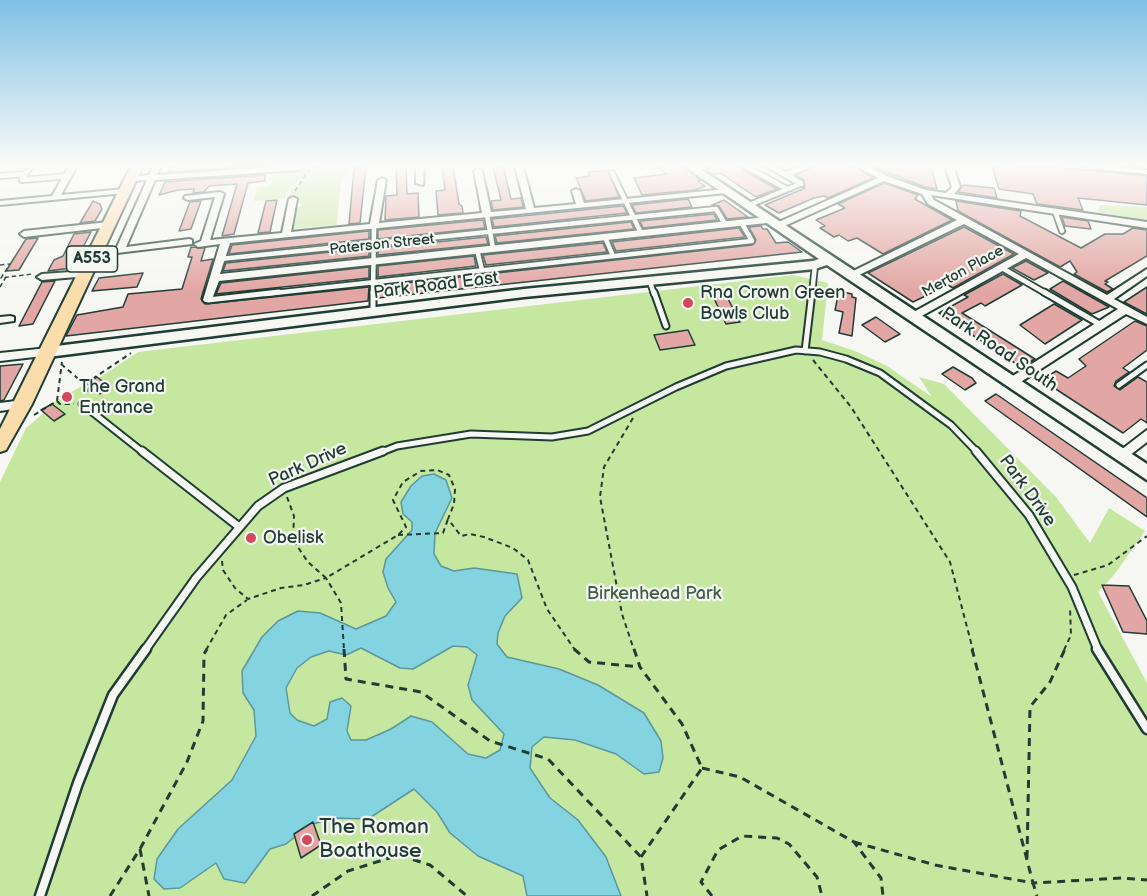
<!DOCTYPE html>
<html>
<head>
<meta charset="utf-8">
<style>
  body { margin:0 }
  canvas { display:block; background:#f6f6f2 }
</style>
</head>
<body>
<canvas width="1147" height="896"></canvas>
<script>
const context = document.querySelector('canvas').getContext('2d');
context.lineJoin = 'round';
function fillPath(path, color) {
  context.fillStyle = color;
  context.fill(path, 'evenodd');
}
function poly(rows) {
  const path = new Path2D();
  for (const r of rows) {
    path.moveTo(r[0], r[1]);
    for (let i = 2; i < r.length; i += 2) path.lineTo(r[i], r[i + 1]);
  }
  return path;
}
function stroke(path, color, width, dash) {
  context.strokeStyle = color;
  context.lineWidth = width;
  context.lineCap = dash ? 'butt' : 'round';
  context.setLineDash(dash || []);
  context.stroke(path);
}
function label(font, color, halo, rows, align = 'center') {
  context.font = font + ' "Balsamiq Sans",sans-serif';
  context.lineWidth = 4.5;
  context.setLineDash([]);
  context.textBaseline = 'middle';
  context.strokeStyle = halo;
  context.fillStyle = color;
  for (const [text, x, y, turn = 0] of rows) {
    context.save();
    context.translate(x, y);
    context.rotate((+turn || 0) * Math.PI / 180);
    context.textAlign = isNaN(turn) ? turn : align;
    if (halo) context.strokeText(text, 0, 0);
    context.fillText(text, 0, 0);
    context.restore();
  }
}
fillPath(poly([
  [337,167,337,169,353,168,341,181,337,225,290,229,292,210,301,206,302,203,296,202,294,197,288,198,293,187,302,182,312,170],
  [308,170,305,176,290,187,285,198,254,201,257,187,270,186,274,173],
  [1100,205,1147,207,1147,221,1098,212],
  [793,275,828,283,822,340,855,351,887,366,932,397,919,377,944,384,1056,497,1090,543,1109,508,1145,531,1114,575,1098,592,1147,683,1147,896,0,896,0,482,26,428,44,413,41,410,97,377,99,378,138,352]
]), '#c6e79f');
const water = poly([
  [434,474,446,480,452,498,435,533,434,554,441,566,454,571,474,568,517,574,522,598,505,616,498,633,497,644,507,657,559,669,598,685,644,713,661,741,663,758,659,772,644,774,616,754,575,740,544,737,532,747,530,768,550,798,578,820,606,857,621,896,527,896,523,876,478,856,450,833,437,812,414,789,368,819,334,818,310,825,286,844,270,849,245,883,224,879,216,863,180,888,164,889,154,879,157,859,178,829,232,780,256,736,254,710,243,693,242,671,262,637,278,621,298,611,320,613,356,629,386,616,396,602,388,588,383,572,386,559,412,530,412,522,403,514,401,502,411,486,422,476,434,474],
  [453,646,467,647,477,655,468,685,472,700,504,734,500,750,486,758,468,754,432,722,411,716,391,729,366,740,351,740,347,731,351,706,342,698,330,702,327,719,314,726,297,720,290,713,286,688,297,668,311,657,329,651,346,655,361,648,400,668,413,669,453,646]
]);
fillPath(water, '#84d3e1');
stroke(water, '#5c979c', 1.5);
const building = poly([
  [182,166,264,166,168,172,171,167,182,166],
  [396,166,406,166,407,194,418,193,419,217,385,220,386,196,397,195,396,166],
  [442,166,453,166,459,204,462,206,463,213,438,215,436,191,445,190,442,166],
  [503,166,511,199,521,198,523,207,493,210,491,201,501,200,493,167,503,166],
  [655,166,682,166,701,180,698,181,705,186,695,190,642,195,634,178,667,174,655,166],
  [713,166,741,166,743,170,777,189,756,197,720,173,714,175,706,170,713,166],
  [815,166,854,166,873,178,828,198,824,196,814,198,779,213,765,205,805,188,804,180,796,175,815,166],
  [871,166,931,166,937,189,925,187,871,166],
  [992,166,1056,167,1147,176,1147,205,1078,198,1083,210,1037,204,1033,194,999,189,992,166],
  [366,167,360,223,349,224,354,168,366,167],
  [608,170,619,197,586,201,576,178,590,176,588,172,608,170],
  [265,175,265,181,248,183,234,234,222,236,237,184,209,186,204,192,193,193,194,189,178,190,159,195,165,182,265,175],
  [884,183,918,195,915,199,952,220,883,254,857,238,848,241,839,235,834,237,820,228,825,226,816,220,845,208,838,204,884,183],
  [963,185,994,188,997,198,958,192,963,185],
  [688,199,692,207,636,213,632,205,688,199],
  [277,200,270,232,258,233,266,201,277,200],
  [724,200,748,217,727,219,719,206,712,205,724,200],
  [93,201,100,204,102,209,95,221,80,223,93,201],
  [201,201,191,229,179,231,190,202,201,201],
  [956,201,1021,211,1020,216,1081,248,1105,234,1123,234,1133,228,1147,230,1147,256,1105,281,1108,282,1105,284,1113,289,1107,292,1074,274,1077,272,1070,261,1060,267,958,211,956,201],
  [623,206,627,213,494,227,492,219,623,206],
  [714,214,717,220,643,228,640,221,714,214],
  [1062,217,1088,221,1091,229,1065,226,1062,217],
  [483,220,485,228,378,239,378,230,483,220],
  [631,222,634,229,497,243,495,236,631,222],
  [761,226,763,229,767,229,776,243,788,242,802,252,378,298,378,286,752,245,756,240,749,227,761,226],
  [964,227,1014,254,953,288,948,285,913,302,868,273,964,227],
  [739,228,745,237,616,251,612,242,739,228],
  [369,231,369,239,229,254,232,245,369,231],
  [91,232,72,268,48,271,54,260,63,256,74,234,91,232],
  [486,237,488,244,378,255,378,248,486,237],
  [38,238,19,270,6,271,26,239,38,238],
  [603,243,607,252,486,265,483,255,603,243],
  [191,247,205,248,201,261,213,259,201,299,205,304,369,287,368,301,66,336,77,315,123,307,128,294,182,289,192,257,188,257,191,247],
  [369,248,369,256,223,271,226,263,369,248],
  [474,256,476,266,378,277,378,266,474,256],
  [1026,261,1048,273,1034,280,1012,268,1026,261],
  [369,267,369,278,216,294,221,283,369,267],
  [143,273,137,287,92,291,99,278,143,273],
  [1003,274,1022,285,985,306,981,303,962,313,1035,359,1021,367,939,313,968,297,964,295,1003,274],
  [55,281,33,324,19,326,42,282,55,281],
  [1063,281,1109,307,1092,314,1050,289,1063,281],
  [1147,287,1147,314,1124,302,1147,287],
  [839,291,852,294,852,297,856,298,852,336,839,333,843,312,835,310,839,291],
  [725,293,740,322,726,324,712,294,725,293],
  [1054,304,1082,320,1045,344,1020,325,1054,304],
  [876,317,900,334,885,342,862,325,876,317],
  [1135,321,1147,326,1147,350,1123,368,1129,372,1116,381,1114,386,1120,390,1138,377,1147,382,1147,423,1141,419,1123,433,1042,380,1056,371,1068,378,1086,366,1079,359,1135,321],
  [688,330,695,345,660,350,654,335,688,330],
  [23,364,4,400,0,401,0,366,23,364],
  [953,367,972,378,976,383,965,390,942,374,953,367],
  [97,377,110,387,100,394,86,383,97,377],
  [996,394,1147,498,1147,517,985,401,996,394],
  [52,404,65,414,54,421,41,410,52,404],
  [1102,585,1129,586,1147,621,1147,634,1123,632,1102,585],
  [313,822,321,845,301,858,294,834,313,822]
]);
fillPath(building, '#e2a7a4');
stroke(building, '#1f3d34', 1.5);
const laneFar3 = poly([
  [745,166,787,189],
  [612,173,641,233],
  [25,174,31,166],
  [0,176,25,174,22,180,67,176],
  [747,206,800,184],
  [1055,211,1062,231],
  [487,215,493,248],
  [605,237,613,256],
  [477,250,482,270],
  [220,259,716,209,725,224],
  [1002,268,1047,294],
  [650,282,654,294],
  [265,294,752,241,741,222],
  [373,294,374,226],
  [812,294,815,265]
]);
const laneFar2 = poly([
  [654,292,666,326],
  [1044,292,1101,325],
  [208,300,279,292],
  [373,312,373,292],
  [805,351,812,292],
  [1119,385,1147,365],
  [82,404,144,453],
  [379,453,397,446,471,434,552,437,588,431,676,387,726,366,796,350,820,352,846,359,880,373,951,425,978,453]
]);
const laneFar1 = poly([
  [142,451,238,526],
  [976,451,1029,515,1072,587,1098,650],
  [145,650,196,578,258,506,284,488,383,451]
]);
const lane = poly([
  [1097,649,1147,729],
  [40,896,78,783,113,695,146,649]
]);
const street = poly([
  [69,166,77,166,61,195,125,189,129,191,125,193,0,205,0,201,52,196,69,166],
  [153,166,161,166,157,175,295,166,303,166,303,168,299,170,155,180,126,247,189,239,192,240,192,244,92,256,92,252,116,249,147,180,131,181,127,179,131,177,149,175,153,166],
  [416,166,424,166,423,185,416,183,416,166],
  [515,166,523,166,534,208,576,204,572,191,576,189,580,191,584,203,726,189,730,191,726,193,230,243,220,274,767,217,771,220,767,223,219,281,211,302,205,302,203,300,220,244,198,247,194,244,201,241,215,197,188,200,184,198,185,196,220,192,224,194,210,240,282,233,289,199,293,197,297,199,291,232,370,224,378,180,382,178,386,180,379,223,482,213,474,171,478,169,482,171,491,212,526,209,515,166],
  [700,166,711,166,695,172,691,170,700,166],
  [765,166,774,166,785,172,802,166,813,166,791,175,803,182,803,186,800,186,765,166],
  [856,166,866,166,887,176,926,190,946,193,952,187,945,166,953,166,960,187,954,194,1147,222,1147,228,931,195,934,200,1107,295,1147,269,1147,276,1114,299,1147,317,1147,324,1126,314,1016,385,1008,385,1006,382,1008,379,1118,309,1026,258,918,318,910,318,910,314,1019,254,964,224,855,277,849,277,849,273,957,220,928,204,922,194,884,181,780,228,774,228,774,224,878,178,856,166],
  [1085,166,1109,166,1147,170,1147,174,1089,168,1085,166],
  [108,222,111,223,111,227,24,237,20,234,24,231,108,222],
  [85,271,90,274,88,276,42,280,37,277,42,274,85,271],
  [10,316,14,317,14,321,0,323,0,317,10,316],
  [48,348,52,349,53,352,52,355,0,361,0,353,48,348],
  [23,400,27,401,29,404,27,407,0,411,0,403,23,400],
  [1147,430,1147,442,1125,459,1117,459,1115,456,1117,453,1147,430]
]);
const secondary = poly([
  [684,166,696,166,1147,464,1147,480,827,265,815,269,524,297,48,357,41,352,48,347,524,289,813,261,819,259,684,166]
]);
const primary = poly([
  [131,166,143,166,32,404,6,450,0,452,0,429,131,166]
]);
stroke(laneFar3, '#1f3d34', 8);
stroke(laneFar2, '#1f3d34', 9);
stroke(laneFar1, '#1f3d34', 11);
stroke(lane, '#1f3d34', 13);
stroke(street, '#1f3d34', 4);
stroke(secondary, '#1f3d34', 5);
stroke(primary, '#1f3d34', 4);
stroke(poly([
  [295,191,310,168,330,166],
  [0,265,10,264,1,278,32,274],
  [0,287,6,277]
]), '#1f3d34', 1.5, [4.5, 3]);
stroke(poly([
  [813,360,851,407,950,562,973,650],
  [61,364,89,388,86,395],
  [85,384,131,353],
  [57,401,60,404,74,404],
  [34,415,57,401,62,362],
  [633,418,604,467,600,497,622,614,634,650],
  [287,497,294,516,293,540,308,562,326,578,398,535,406,527,393,500,403,482,421,471,437,470,449,475,455,489,454,504,448,519,461,536,470,534,484,537,513,548,528,560,547,609,575,650],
  [398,535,443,533,448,519],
  [222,561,223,570,235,588,248,599,281,588,304,585,326,578,341,603,344,650],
  [1074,575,1108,565,1147,536],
  [206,650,226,615,247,600],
  [1064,650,1071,635,1070,608]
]), '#1f3d34', 2, [5, 4]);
stroke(poly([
  [344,649,346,679,421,692,490,741,548,759,641,857],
  [574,649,589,662,640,667],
  [634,649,640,667,682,724,702,768,641,857,647,896],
  [972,649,1033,883,1122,878,1147,880],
  [702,768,740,777,854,842,881,878,883,896],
  [854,842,935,865,1033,883,1037,896],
  [140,849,149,896],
  [1027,858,1030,707,1050,682,1065,649],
  [110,896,140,849,187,762,203,721,204,654,207,649],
  [312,896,348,871,399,855,430,865,467,896],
  [712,896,701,882,718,850,742,836,777,838,789,844,817,877,822,896]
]), '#1f3d34', 3, [8, 6]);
stroke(laneFar3, '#f6f6f2', 4.5);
stroke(laneFar2, '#f6f6f2', 5);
stroke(laneFar1, '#f6f6f2', 7);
stroke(lane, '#f6f6f2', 8);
fillPath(street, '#f6f6f2');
fillPath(secondary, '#f6f6f2');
fillPath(primary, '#faddab');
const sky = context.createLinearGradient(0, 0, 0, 291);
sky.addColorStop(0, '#80c0e5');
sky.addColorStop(0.57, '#fbfbf9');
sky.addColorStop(1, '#fbfbf900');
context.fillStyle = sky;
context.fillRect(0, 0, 1147, 291);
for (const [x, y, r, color] of [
  [688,303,6,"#d1495b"],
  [67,397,6,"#d1495b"],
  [251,538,6,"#d1495b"],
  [307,840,6,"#d1495b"]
]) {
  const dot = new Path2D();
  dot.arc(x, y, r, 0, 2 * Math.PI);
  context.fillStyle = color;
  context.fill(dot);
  stroke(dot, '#f6f6f2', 2);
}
label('15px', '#1f3d34', '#f6f6f2', [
  ["Paterson Street",382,245,-6],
  ["Merton Place",963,272,-29]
]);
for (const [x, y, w] of [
  [92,259,51]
]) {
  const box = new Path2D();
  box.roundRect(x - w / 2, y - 13, w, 26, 4.5);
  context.fillStyle = '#f6f6f2';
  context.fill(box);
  stroke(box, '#1f3d34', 1.5);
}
label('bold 16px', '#1f3d34', null, [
  ["A553",92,259]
]);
label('18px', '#1f3d34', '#f6f6f2', [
  ["Park Road East",436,286,-7],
  ["Park Road South",999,350,34],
  ["Park Drive",308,465,-24],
  ["Park Drive",1027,491,54]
]);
label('18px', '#1f3d34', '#f6f6f2', [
  ["Rna Crown Green",700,293],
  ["Bowls Club",700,314],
  ["The Grand",79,387],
  ["Entrance",79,408],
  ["Obelisk",263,538]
], 'left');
label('18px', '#405f49', '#f6f6f2', [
  ["Birkenhead Park",654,594]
]);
label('21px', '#1f3d34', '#f6f6f2', [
  ["The Roman",319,828],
  ["Boathouse",319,852]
], 'left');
</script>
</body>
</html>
